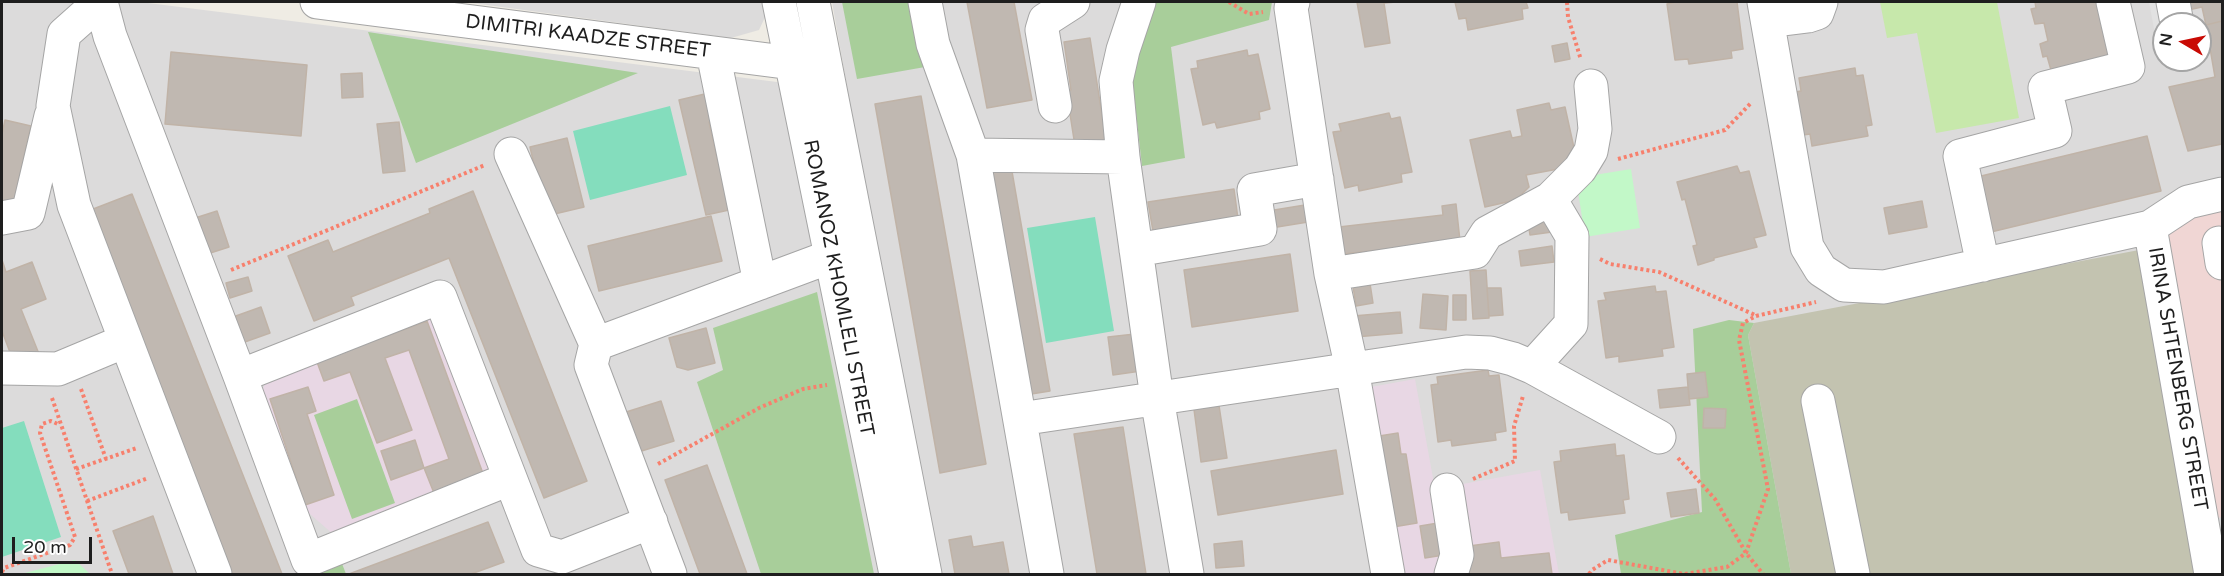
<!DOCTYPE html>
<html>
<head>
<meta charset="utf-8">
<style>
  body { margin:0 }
  #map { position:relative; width:2224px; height:576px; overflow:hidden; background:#efece4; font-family:"Varela Round",sans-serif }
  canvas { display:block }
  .frame { position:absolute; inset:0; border:3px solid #1e1e1e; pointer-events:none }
  .north { position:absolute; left:2152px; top:12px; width:60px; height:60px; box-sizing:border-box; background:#fff; border:2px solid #a5a5a5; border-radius:50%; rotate:279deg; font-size:16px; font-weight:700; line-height:24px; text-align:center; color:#1e1e1e }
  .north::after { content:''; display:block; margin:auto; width:21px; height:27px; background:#c90a04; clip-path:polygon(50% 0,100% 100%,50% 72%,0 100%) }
  .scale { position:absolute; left:12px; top:537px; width:80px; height:27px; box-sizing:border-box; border:3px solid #1e1e1e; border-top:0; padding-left:8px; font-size:18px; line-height:21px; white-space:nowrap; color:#1e1e1e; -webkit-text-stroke:4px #fff; paint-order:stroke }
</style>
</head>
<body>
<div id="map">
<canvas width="2224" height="576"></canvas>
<div class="frame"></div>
<div class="north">N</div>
<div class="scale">20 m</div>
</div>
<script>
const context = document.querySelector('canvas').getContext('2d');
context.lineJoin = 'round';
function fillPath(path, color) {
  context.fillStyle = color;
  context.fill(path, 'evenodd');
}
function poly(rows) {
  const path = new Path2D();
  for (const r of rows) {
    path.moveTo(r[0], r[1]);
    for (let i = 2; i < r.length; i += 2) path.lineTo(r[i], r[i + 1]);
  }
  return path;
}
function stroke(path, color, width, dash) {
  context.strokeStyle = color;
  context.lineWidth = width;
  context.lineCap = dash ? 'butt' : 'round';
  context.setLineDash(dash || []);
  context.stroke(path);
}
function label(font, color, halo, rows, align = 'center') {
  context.font = font + ' "Varela Round",sans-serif';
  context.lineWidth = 4.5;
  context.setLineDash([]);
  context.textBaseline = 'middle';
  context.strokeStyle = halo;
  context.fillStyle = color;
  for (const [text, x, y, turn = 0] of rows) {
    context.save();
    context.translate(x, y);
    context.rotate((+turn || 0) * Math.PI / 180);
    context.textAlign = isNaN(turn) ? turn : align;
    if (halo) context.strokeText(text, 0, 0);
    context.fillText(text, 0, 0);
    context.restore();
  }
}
fillPath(poly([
  [2,2,140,2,785,83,883,574,2,574],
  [465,2,765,2,767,13,759,30,731,38],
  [832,2,2222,2,2222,574,933,574],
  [2164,24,2200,24,2200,60,2164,60]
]), '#dcdbdb');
fillPath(poly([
  [2222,205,2222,517,2210,520,2164,225]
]), '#f0d6d4');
fillPath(poly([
  [429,315,493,480,334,535,302,507,262,392,266,380],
  [1415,379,1435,489,1540,470,1559,574,1393,574,1360,389]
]), '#e8d7e4');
fillPath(poly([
  [2139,250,2199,574,1791,574,1748,335,1754,323]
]), '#c3c3b0');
fillPath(poly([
  [1880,2,1997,2,2019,118,1936,133,1917,33,1887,38]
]), '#c7e8ab');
fillPath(poly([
  [842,2,914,2,925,67,857,79],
  [1150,2,1272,2,1269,20,1171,47,1185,158,1142,166,1131,68],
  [368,32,638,73,416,163],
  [817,292,874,574,761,574,697,382,723,370,713,328],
  [1729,320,1754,323,1748,335,1791,574,1621,574,1615,535,1702,512,1693,329],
  [357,399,395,503,352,519,314,415],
  [341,561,346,574,304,574]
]), '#a8ce9a');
fillPath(poly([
  [1631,169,1640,228,1585,237,1576,178],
  [75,560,90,574,21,574]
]), '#c2f8c8');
fillPath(poly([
  [670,106,687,175,590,200,573,131],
  [1095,217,1114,331,1046,343,1027,228],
  [24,421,61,537,2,557,2,428]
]), '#84ddbd');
fillPath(poly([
  [2149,2,2183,2,2164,24,2164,32,2155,34]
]), '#e2e2e2');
const building = poly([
  [967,2,1014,2,1032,100,987,108,967,2],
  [1357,2,1396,2,1384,3,1390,43,1365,47,1357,2],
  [1455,2,1526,2,1528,8,1522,9,1523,19,1468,30,1466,18,1459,19,1455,2],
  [1675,2,1737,2,1743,49,1731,51,1732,58,1689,64,1688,59,1675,60,1667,4,1675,2],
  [2035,2,2097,2,2109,55,2051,70,2047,56,2043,57,2040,44,2048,41,2044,23,2035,24,2031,9,2036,8,2035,2],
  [2186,2,2222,2,2222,21,2206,25,2202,7,2188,10,2186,2],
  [2222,21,2222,144,2188,151,2169,87,2215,77,2206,25,2222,21],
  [1090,38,1106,141,1075,146,1070,114,1066,114,1063,91,1071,90,1064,42,1090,38],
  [1567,43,1570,59,1555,62,1552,46,1567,43],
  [1247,50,1248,56,1258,54,1270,109,1259,112,1260,119,1217,128,1215,122,1203,125,1191,69,1198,68,1197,61,1247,50],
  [171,52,307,65,301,136,165,124,171,52],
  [1855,68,1856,76,1863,75,1872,125,1866,126,1868,136,1812,146,1810,134,1803,135,1795,92,1801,91,1799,78,1855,68],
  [362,73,363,97,342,98,341,74,362,73],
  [709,93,715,121,709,122,729,210,706,215,679,100,709,93],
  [921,96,986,464,940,473,875,104,921,96],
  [1549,103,1551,110,1565,107,1576,157,1558,169,1526,175,1529,187,1516,200,1485,207,1470,140,1510,131,1512,138,1522,136,1517,110,1549,103],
  [1389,113,1391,119,1400,117,1412,172,1401,174,1402,182,1359,191,1358,185,1345,188,1333,132,1341,131,1339,124,1389,113],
  [5,120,31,126,11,215,2,213,2,134,5,120],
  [399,122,405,171,383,173,377,124,399,122],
  [2147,136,2161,191,1991,232,1977,177,2147,136],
  [567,138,584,207,546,216,530,147,567,138],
  [1010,160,1050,391,1025,395,985,164,1010,160],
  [1737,166,1740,173,1749,171,1766,235,1754,238,1757,247,1714,258,1714,260,1698,265,1693,246,1697,245,1685,199,1682,200,1677,182,1737,166],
  [1234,189,1238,219,1153,231,1148,202,1234,189],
  [473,191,587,481,544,498,449,258,351,297,354,305,314,321,288,256,328,240,333,252,430,213,429,209,473,191],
  [132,194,282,574,231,574,88,211,132,194],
  [1922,201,1927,227,1889,234,1884,208,1922,201],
  [1456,204,1460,241,1343,254,1339,227,1443,215,1442,206,1456,204],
  [1305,205,1308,222,1271,228,1268,211,1305,205],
  [217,211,229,247,204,255,192,219,217,211],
  [711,216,722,261,599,291,588,246,711,216],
  [1550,219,1552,232,1530,235,1528,223,1550,219],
  [1552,246,1554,262,1521,266,1519,251,1552,246],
  [1290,254,1298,311,1192,327,1184,270,1290,254],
  [2,260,6,272,32,262,46,299,21,309,43,364,14,363,2,331,2,260],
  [1486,270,1489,318,1473,319,1470,271,1486,270],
  [248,277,252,291,230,298,226,283,248,277],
  [1369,277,1373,303,1356,306,1352,279,1369,277],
  [1655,286,1656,292,1666,291,1674,347,1662,349,1663,356,1619,362,1619,356,1606,358,1598,301,1606,300,1604,293,1655,286],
  [1487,288,1501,288,1503,315,1489,316,1487,288],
  [1423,294,1448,296,1446,330,1420,328,1423,294],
  [1453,295,1466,295,1466,320,1453,320,1453,295],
  [261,307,270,333,242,343,233,317,261,307],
  [1400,312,1402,333,1355,337,1353,316,1400,312],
  [427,321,485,479,436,498,424,468,449,459,409,350,385,358,412,430,377,443,350,372,324,381,317,362,427,321],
  [706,328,715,363,688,370,677,367,669,338,706,328],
  [1135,334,1141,371,1113,375,1108,337,1135,334],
  [1488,370,1489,376,1499,375,1506,431,1495,433,1496,440,1452,446,1451,440,1438,442,1431,385,1438,384,1437,377,1488,370],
  [1705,372,1708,397,1689,399,1687,374,1705,372],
  [308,387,316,411,307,414,334,495,305,505,270,399,308,387],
  [1688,387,1690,405,1660,408,1658,390,1688,387],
  [1218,399,1227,458,1201,462,1193,402,1218,399],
  [661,401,674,441,635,453,623,413,661,401],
  [1704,408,1726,409,1725,428,1703,428,1704,408],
  [1123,427,1146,574,1097,574,1074,434,1123,427],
  [1398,433,1401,454,1406,454,1417,523,1387,528,1373,437,1398,433],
  [415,440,424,468,391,480,381,451,415,440],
  [1615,444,1616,456,1624,455,1629,499,1623,500,1625,513,1569,520,1568,512,1561,513,1554,462,1561,461,1560,451,1615,444],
  [1336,450,1343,494,1218,515,1211,471,1336,450],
  [707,465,747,574,700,574,665,480,707,465],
  [1696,489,1699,513,1671,517,1667,493,1696,489],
  [153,516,173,574,129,574,113,531,153,516],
  [488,522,504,562,471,574,349,574,488,522],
  [1444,522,1450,554,1425,558,1420,526,1444,522],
  [971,536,973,547,1003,542,1009,574,955,574,949,540,971,536],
  [1242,541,1244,566,1216,568,1214,544,1242,541],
  [1499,542,1501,558,1549,553,1552,574,1459,574,1469,546,1499,542]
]);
fillPath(building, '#c0b8b1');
stroke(building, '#c0b3a7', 1.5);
const minor = poly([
  [100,2,64,34,53,106,74,205,215,574],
  [101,2,110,36,240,376,308,560,509,479],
  [317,2,792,63,812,60],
  [779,2,896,574],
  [813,2,925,574],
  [925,2,933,44,973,155,1047,574],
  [1139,2,1123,50,1116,81,1123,157,1157,398,1187,574],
  [1293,2,1291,8,1331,274,1352,369,1388,574],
  [1764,2,1807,247,1821,270,1844,285,1884,287,2150,227,2188,202,2222,194],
  [2173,2,2176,18],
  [1768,21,1808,16,1817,13,1821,2],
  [713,53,760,283],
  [1055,106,1042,30,1045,20,1073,2],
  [511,154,596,344,591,365,670,574],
  [973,155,1123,157],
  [2,218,28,213,51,116],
  [2150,227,2211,574],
  [2219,243,2222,263],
  [1136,250,1260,229,1254,190,1317,179],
  [1983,265,1960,156,2055,131,2045,88,2128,67,2113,2],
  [1331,274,1475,252,1487,233,1550,199,1580,169,1591,151,1595,129,1591,86],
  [596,344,832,256],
  [1532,367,1571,324,1572,236,1550,199],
  [2,368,58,369,125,341],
  [240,376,440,297,538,550,562,557,651,522],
  [1818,401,1853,574],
  [1020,419,1466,352,1490,353,1513,359,1532,367,1659,437],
  [1447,490,1457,555,1451,574]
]);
stroke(minor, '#a5a5a5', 35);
stroke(poly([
  [1229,2,1249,14,1263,12],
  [1567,2,1568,17,1581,60],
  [1618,159,1725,130,1751,103],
  [1600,259,1610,264,1659,272,1755,315],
  [231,270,485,165],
  [81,389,106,459],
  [52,398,112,574],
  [1678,458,1715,499,1746,553,1763,574],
  [658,464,759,408,803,389,827,385],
  [76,469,137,448],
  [1473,479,1515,461,1514,426,1523,396],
  [87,501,148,478],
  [2,572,4,568,70,545,75,537,40,433,42,424,51,421,60,425],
  [1589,574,1592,570,1608,560,1684,574,1727,567,1746,553,1768,489,1739,340,1743,323,1756,316,1816,302]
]), '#f7806d', 4, [3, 3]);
stroke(minor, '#fff', 33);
label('20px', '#1e1e1e', '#fff', [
  ["DIMITRI KAADZE STREET",588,37,7],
  ["ROMANOZ KHOMLELI STREET",838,288,79],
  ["IRINA SHTENBERG STREET",2177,379,80]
]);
</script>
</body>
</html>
